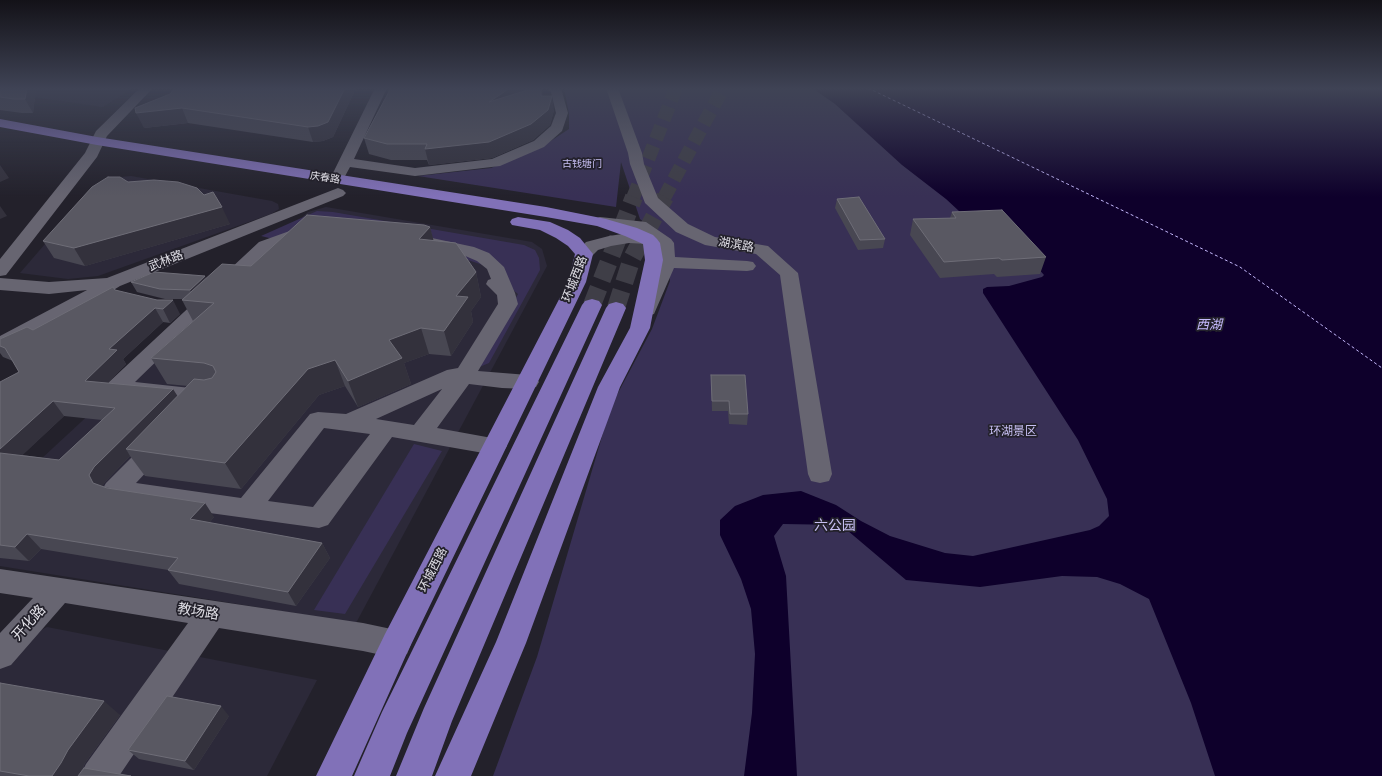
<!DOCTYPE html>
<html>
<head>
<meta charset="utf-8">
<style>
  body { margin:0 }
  canvas { display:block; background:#23212b }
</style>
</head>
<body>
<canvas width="1382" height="776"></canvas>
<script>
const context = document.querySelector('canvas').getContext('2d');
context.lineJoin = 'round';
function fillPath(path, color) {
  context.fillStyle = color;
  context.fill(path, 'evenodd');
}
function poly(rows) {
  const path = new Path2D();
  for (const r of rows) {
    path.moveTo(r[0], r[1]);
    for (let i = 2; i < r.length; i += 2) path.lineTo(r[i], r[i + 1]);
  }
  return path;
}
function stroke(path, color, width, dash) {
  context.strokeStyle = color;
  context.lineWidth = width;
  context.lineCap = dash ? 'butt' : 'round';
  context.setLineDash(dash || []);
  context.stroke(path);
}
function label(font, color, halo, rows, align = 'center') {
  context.font = font + ' Karla,"Noto Sans SC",sans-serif';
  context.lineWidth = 3.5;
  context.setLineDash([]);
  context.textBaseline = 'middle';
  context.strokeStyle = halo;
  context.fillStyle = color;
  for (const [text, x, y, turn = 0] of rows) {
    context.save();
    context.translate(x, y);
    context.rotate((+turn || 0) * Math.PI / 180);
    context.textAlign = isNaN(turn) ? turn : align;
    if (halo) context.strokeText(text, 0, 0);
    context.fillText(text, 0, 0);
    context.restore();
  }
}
fillPath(poly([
  [11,88,133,88,103,107,5,93],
  [131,176,272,201,278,204,279,209,271,214,98,276,68,279,20,273,95,186,121,177],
  [326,207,532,242,542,249,547,266,356,623,0,566,0,497,308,212],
  [47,627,317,680,267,776,0,776,0,664,23,639]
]), '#2c2939');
fillPath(poly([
  [564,88,1382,88,1382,776,493,776,537,657,611,406,652,329,670,281,662,237,640,219,621,162,616,207,418,176,491,168,540,148,569,129,569,114],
  [317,211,333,212,524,245,535,250,539,258,540,270,489,363,477,368,518,294,483,265,453,255,286,242,261,236],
  [414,444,442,451,345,614,314,610]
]), '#383055');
fillPath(poly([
  [807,88,1382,88,1382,776,1215,776,1191,703,1149,599,1120,584,1097,577,1062,576,980,587,906,580,841,525,783,524,774,536,786,576,797,776,744,776,752,713,755,654,751,609,741,579,720,535,720,520,735,506,763,495,801,491,836,505,861,521,890,536,945,553,973,556,1090,530,1099,526,1109,516,1107,499,1078,440,983,293,983,289,987,287,1009,286,1042,277,1044,275,1022,250,973,224,946,199,902,165,835,104,815,90]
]), '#0e002b');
stroke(poly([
  [868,88,1240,267,1382,368]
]), '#c5b9fd', 1, [3, 2.5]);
stroke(poly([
  [633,198,676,88],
  [664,198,723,88]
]), '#3f3e47', 14, [14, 7]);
stroke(poly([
  [592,305,634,197],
  [616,308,632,258,665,197]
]), '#3f3e47', 18, [18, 9]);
fillPath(poly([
  [140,88,153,88,107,136,97,157,6,275,0,276,0,259,85,153,96,131,140,88],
  [375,88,387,88,354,159,415,168,492,159,534,141,551,126,556,113,551,92,548,88,561,88,568,113,562,131,544,147,500,166,415,176,350,167,344,178,339,179,334,178,332,175,375,88],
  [606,88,618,88,642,153,644,164,658,198,688,224,715,237,768,246,798,273,832,474,829,481,820,483,811,481,808,474,780,275,756,254,705,245,676,232,645,203,630,164,628,153,606,88],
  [338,188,343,190,346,193,343,196,120,286,99,299,7,348,0,350,0,336,87,290,49,294,0,290,0,278,49,282,107,278,338,188],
  [600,217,646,222,671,239,674,243,675,257,747,261,753,262,756,266,753,270,747,271,674,268,654,314,647,316,640,314,637,310,658,262,657,245,653,242,647,244,629,243,611,246,598,250,590,258,584,259,578,258,575,254,586,242,609,236,629,233,641,234,636,230,594,225,592,222,594,219,600,217],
  [309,224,315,225,317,229,315,233,271,250,135,382,209,390,217,392,220,397,217,402,209,404,109,392,106,387,109,382,259,242,309,224],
  [432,238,474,247,489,253,504,267,515,293,518,304,478,371,528,375,536,377,539,382,536,387,528,389,502,388,469,384,437,428,503,440,507,446,503,452,495,455,392,437,328,525,319,528,115,500,106,497,102,490,106,483,150,439,158,436,166,439,170,445,166,451,136,483,241,498,310,414,318,412,346,414,447,370,458,368,498,304,497,295,486,284,488,280,491,279,487,269,477,261,463,255,426,247,423,243,426,239,432,238],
  [442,389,414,425,376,419,442,389],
  [324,428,370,434,313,507,268,501,324,428],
  [0,569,363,623,396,630,407,634,411,644,407,654,396,658,363,651,219,628,119,776,80,776,86,764,188,623,65,603,11,665,0,669,0,633,33,598,0,593,0,569]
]), '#676571');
fillPath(poly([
  [0,119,97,137,546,207,606,219,637,228,653,235,657,239,660,243,663,260,650,328,620,387,526,643,471,776,435,776,496,642,598,387,630,328,645,260,643,244,625,236,597,226,546,217,97,145,0,127,0,119],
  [518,217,550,222,568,230,580,238,593,254,586,282,407,653,352,776,316,776,385,634,568,282,575,254,568,246,556,238,540,230,512,225,510,222,512,219,518,217],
  [592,299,599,301,602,305,407,733,390,776,354,776,382,712,582,305,585,301,592,299],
  [616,302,623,304,626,308,452,721,432,776,396,776,424,708,606,308,609,304,616,302]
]), '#8171b8');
fillPath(poly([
  [0,88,36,88,33,113,22,113,0,110],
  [356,88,333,137,323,141,313,142,188,123,144,128,170,94],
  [543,96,554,110,550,125,533,140,492,158,429,165,427,160,391,160,369,154,364,138],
  [128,182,204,195,230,224,85,266,54,258,43,241],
  [837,199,885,239,883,248,858,250,835,208],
  [952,212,1046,257,1040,274,997,277,994,274,940,278,910,235,913,219,950,218],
  [430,227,433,240,476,272,481,297,471,311,473,322,451,356,429,354,404,363,411,384,358,407,345,386,319,395,241,489,145,476,130,456,105,482,102,486,214,517,209,523,322,543,330,558,296,606,179,584,168,570,41,549,29,561,0,558,0,545,19,372,13,361,3,357,0,353,0,339,33,330,115,290,180,314,170,323,163,322,123,359,126,364,107,383,178,396,188,386,167,384,151,358,193,321,182,300,183,299,165,299,137,292,131,282,206,278,251,266],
  [64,416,102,420,59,460,22,455],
  [711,375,748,414,747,425,729,424,728,411,712,411],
  [0,683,120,715,85,763,81,772,131,776,0,776],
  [229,716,194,770,139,759,128,750]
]), '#484752');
fillPath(poly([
  [27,88,36,88,33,113,25,99],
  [345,88,356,88,333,137,323,141,313,142,308,127],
  [510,88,534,88,489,102],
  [541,88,542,88,543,100,541,96],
  [552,96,554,110,550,125,533,140,492,158,429,165,425,149],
  [182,108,188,123,144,128,136,113],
  [0,165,9,178,0,182],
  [0,206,7,216,0,219],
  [222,207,230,224,85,266,74,248],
  [430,227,436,250,419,239],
  [476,272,481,297,471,311,473,322,451,356,444,331,456,296],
  [205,276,210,286,195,299,190,290],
  [173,300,180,314,170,323,163,309],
  [155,308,163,322,123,359,126,364,95,395,85,381,109,349],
  [421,328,429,354,404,363,411,384,358,407,348,381,389,340],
  [335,360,345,386,319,395,241,489,225,463,308,369],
  [173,389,182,403,126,449,130,456,105,482,101,489,93,483,89,475,94,467],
  [53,401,64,416,10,467,0,456,0,449],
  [205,503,214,517,200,534,190,519],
  [27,534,41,549,29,561,15,547],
  [322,543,330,558,296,606,288,592],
  [104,701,120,715,85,763,79,776,52,776,68,750],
  [221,706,229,716,194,770,185,761]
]), '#33313c');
const building = poly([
  [0,88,27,88,25,99,14,99,0,97,0,88],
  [175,88,345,88,328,122,318,126,308,127,182,108,136,113,135,108,170,94,175,88],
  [391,88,510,88,489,102,534,88,541,88,541,96,552,96,548,110,531,124,489,142,425,149,427,144,387,144,364,138,391,88],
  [108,177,120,177,128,182,154,180,178,182,197,188,204,195,213,192,222,207,74,248,43,241,92,187,108,177],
  [859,197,885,239,860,240,837,199,859,197],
  [1002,210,1046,257,1002,260,999,258,944,262,913,219,956,218,952,212,1002,210],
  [307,215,424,225,430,227,419,239,456,243,476,272,456,296,468,297,444,331,421,328,389,340,402,358,348,381,335,360,308,369,225,463,126,449,194,379,204,380,212,378,216,372,213,366,204,363,151,358,214,303,182,300,222,264,251,266,307,215],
  [154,272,205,276,190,290,160,289,131,282,154,272],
  [113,287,115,290,157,300,173,300,163,309,155,308,109,349,117,350,85,381,173,389,94,467,89,475,93,483,107,488,205,503,190,519,322,543,288,592,168,570,178,558,27,534,15,547,0,545,0,453,59,460,115,408,53,401,0,449,0,382,19,372,5,348,0,346,0,339,27,327,33,330,113,287],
  [711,375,745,375,748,414,730,414,729,401,712,401,711,375],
  [0,683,104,701,68,750,61,763,52,776,29,776,0,771,0,683],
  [167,696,221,706,185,761,128,750,167,696],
  [84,768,131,776,78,776,84,768]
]);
fillPath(building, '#595862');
stroke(building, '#6e6d77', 1);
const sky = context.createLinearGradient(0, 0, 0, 197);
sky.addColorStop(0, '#131218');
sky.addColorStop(0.45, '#3f4355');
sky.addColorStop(1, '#3f435500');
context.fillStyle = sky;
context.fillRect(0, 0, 1382, 197);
label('10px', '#c7bff2', '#23212b', [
  ["古钱塘门",582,164]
]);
label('10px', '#e0dfe6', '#23212b', [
  ["庆春路",325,178,9]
]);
label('12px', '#e0dfe6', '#23212b', [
  ["湖滨路",736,245,10],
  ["武林路",166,261,-21],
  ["环城西路",575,279,-69],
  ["环城西路",433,570,-63]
]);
label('12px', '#c7bff2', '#23212b', [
  ["环湖景区",1013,432]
]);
label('italic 13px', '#c5b9fd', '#23212b', [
  ["西湖",1209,325]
]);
label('14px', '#c7bff2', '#23212b', [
  ["六公园",835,526]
]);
label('14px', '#e0dfe6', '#23212b', [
  ["教场路",198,612,9],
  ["开化路",29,623,-48]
]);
</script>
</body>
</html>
